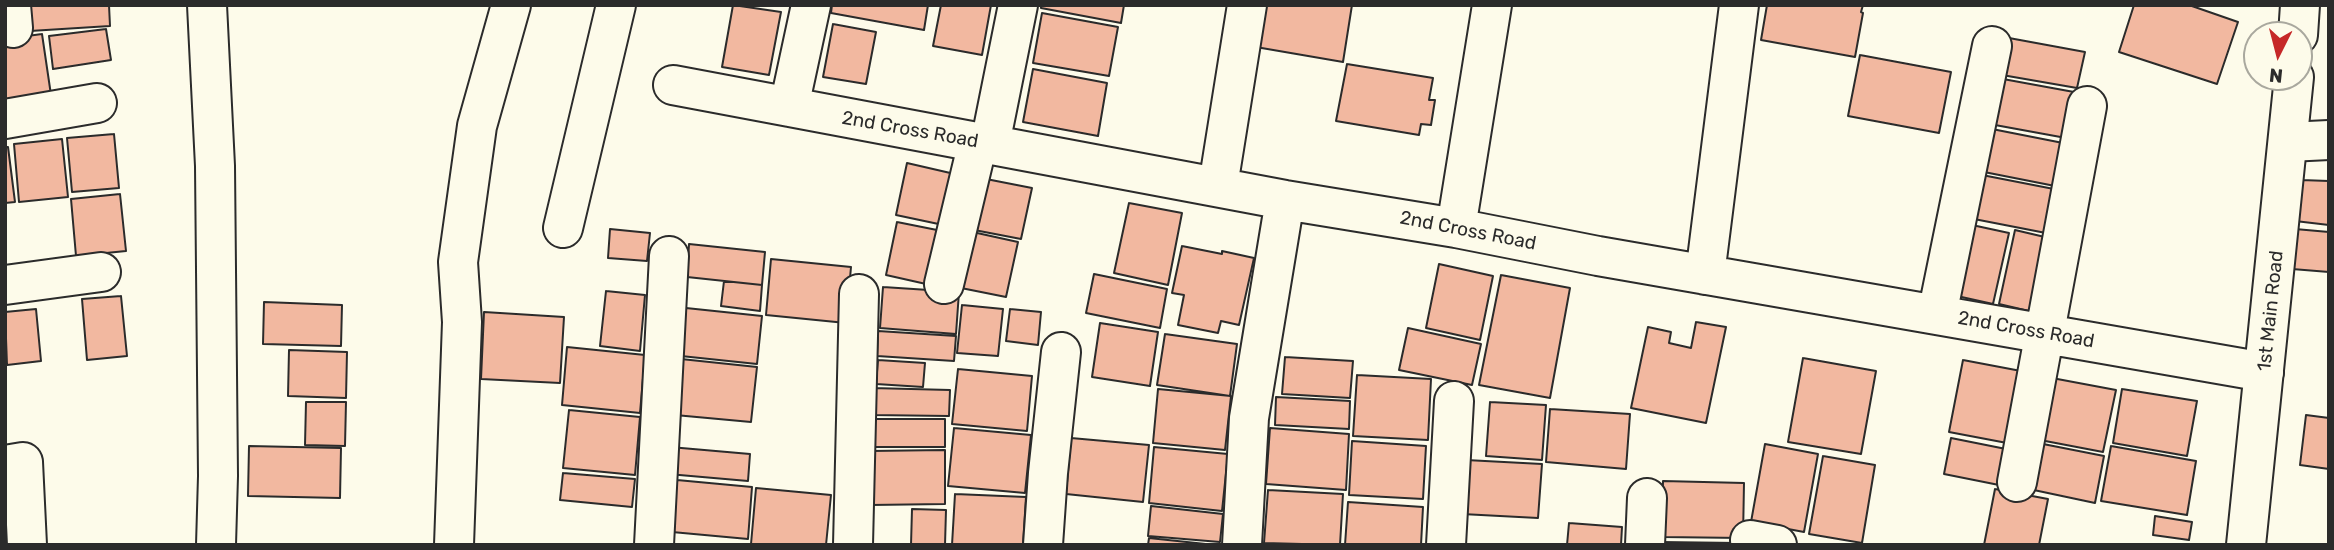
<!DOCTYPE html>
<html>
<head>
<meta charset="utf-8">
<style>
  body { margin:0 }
  #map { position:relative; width:2334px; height:550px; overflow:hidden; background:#fdfbea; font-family:Rubik,sans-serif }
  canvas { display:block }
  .frame { position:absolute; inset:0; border:7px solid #2b2b2b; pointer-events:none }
  .north { position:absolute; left:2243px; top:21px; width:70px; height:70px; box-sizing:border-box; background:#fdfbea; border:2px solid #a9a89e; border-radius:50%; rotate:186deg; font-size:19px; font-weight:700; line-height:28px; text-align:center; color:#2b2b2b }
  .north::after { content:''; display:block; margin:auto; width:24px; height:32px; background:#c62828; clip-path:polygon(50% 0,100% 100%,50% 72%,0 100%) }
</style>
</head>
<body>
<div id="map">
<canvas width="2334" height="550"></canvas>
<div class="frame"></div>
<div class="north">N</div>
</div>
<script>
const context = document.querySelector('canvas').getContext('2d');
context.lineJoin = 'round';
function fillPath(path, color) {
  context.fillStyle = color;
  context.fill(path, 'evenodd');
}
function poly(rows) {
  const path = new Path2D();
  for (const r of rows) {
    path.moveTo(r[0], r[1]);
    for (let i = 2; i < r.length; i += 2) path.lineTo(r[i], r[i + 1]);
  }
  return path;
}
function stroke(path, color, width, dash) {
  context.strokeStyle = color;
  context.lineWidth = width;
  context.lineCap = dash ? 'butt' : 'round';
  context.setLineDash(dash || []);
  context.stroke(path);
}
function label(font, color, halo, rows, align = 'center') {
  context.font = font + ' Rubik,sans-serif';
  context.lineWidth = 5;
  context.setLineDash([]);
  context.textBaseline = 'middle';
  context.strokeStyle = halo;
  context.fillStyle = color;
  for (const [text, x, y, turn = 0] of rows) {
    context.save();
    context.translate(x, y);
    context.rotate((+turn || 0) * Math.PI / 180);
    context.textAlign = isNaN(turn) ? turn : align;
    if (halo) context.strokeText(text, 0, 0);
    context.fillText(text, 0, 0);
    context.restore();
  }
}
const building = poly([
  [29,5,109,5,110,26,30,31,29,5],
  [733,5,781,12,769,75,722,67,733,5],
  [832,5,928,5,924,30,831,13,832,5],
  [941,5,991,5,982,55,933,46,941,5],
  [1041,5,1124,5,1121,23,1041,8,1041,5],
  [1257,5,1352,5,1343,62,1250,46,1257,5],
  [1767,5,1863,5,1861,12,1863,13,1855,57,1761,40,1767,5],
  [2134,5,2189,5,2238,22,2217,84,2119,52,2134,5],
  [1042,13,1118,27,1109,76,1033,63,1042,13],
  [833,24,876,32,866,84,823,77,833,24],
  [106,29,111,60,53,69,49,36,106,29],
  [42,34,51,95,5,101,5,39,42,34],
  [2009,38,2085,52,2077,88,2002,75,2009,38],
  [1860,55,1951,72,1939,133,1848,116,1860,55],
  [1347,64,1433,78,1429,100,1435,100,1431,125,1421,124,1419,135,1336,121,1347,64],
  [1033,69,1107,83,1098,136,1023,122,1033,69],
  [2003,79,2074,92,2066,138,1995,125,2003,79],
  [1992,129,2063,143,2055,186,1984,172,1992,129],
  [114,134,119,188,72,192,67,138,114,134],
  [62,139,68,197,19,202,14,144,62,139],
  [5,147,8,147,15,202,5,203,5,147],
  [907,163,959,175,948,226,896,215,907,163],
  [1982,175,2059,190,2051,234,1974,219,1982,175],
  [981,178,1032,188,1021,239,969,229,981,178],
  [2301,180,2329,181,2329,225,2295,221,2301,180],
  [120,194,126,251,76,256,71,199,120,194],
  [1129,203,1182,213,1168,285,1114,273,1129,203],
  [897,222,947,232,935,286,886,275,897,222],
  [1972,225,2009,233,1993,304,1957,296,1972,225],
  [610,229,650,233,647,261,608,258,610,229],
  [2295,229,2329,232,2329,272,2292,269,2295,229],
  [2015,230,2049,238,2033,312,1999,304,2015,230],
  [968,231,1018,242,1006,297,956,287,968,231],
  [689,244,765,252,762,285,687,277,689,244],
  [1182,246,1222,254,1222,251,1254,258,1239,325,1221,321,1218,333,1178,325,1184,295,1172,293,1182,246],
  [771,259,851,267,846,323,766,315,771,259],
  [1439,264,1493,276,1480,340,1426,328,1439,264],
  [1094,274,1167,289,1160,328,1086,313,1094,274],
  [1501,275,1570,288,1550,398,1479,385,1501,275],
  [724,281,762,285,760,311,721,306,724,281],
  [883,287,959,292,956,334,880,328,883,287],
  [606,291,645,295,640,351,600,346,606,291],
  [121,296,127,356,87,360,82,299,121,296],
  [264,302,342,305,341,346,263,344,264,302],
  [962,305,1003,309,998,356,957,353,962,305],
  [686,308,762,316,757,364,681,356,686,308],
  [36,309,41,361,7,365,5,312,36,309],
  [1010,309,1041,312,1038,345,1006,341,1010,309],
  [484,312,564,317,560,383,481,379,484,312],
  [1696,322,1726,327,1706,423,1631,408,1648,327,1671,332,1669,343,1691,348,1696,322],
  [1100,323,1158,332,1150,386,1092,377,1100,323],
  [1408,328,1481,344,1472,385,1399,370,1408,328],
  [878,331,956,336,954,361,877,356,878,331],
  [1165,334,1237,344,1230,396,1157,385,1165,334],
  [567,347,645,355,640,413,562,405,567,347],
  [289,350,347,352,346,398,288,396,289,350],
  [1285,357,1353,361,1350,398,1282,394,1285,357],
  [1803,358,1876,371,1861,454,1788,442,1803,358],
  [681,359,757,367,751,422,675,415,681,359],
  [878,360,925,363,923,387,876,384,878,360],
  [1963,360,2021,371,2007,443,1949,432,1963,360],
  [958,369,1032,376,1027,431,952,424,958,369],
  [1357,375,1431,379,1428,440,1353,436,1357,375],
  [2052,378,2116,390,2103,452,2040,440,2052,378],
  [872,388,950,390,949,416,871,415,872,388],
  [1158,389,1231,396,1225,450,1153,443,1158,389],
  [2122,389,2197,401,2187,456,2113,443,2122,389],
  [1276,397,1350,401,1349,429,1275,425,1276,397],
  [306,402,346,402,345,446,305,445,306,402],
  [1490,402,1546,405,1542,460,1486,456,1490,402],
  [1550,409,1630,414,1626,469,1546,462,1550,409],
  [569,410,640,417,635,475,563,468,569,410],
  [2306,415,2329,418,2329,469,2300,465,2306,415],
  [870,419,945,419,945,447,870,447,870,419],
  [954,428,1031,435,1025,493,948,486,954,428],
  [1270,428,1349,434,1346,490,1266,484,1270,428],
  [1071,438,1149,445,1143,502,1066,494,1071,438],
  [1951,438,2006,449,1999,485,1944,474,1951,438],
  [1352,441,1426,446,1423,499,1349,495,1352,441],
  [2038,443,2104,456,2095,503,2029,489,2038,443],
  [1765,444,1818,454,1804,532,1751,522,1765,444],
  [249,446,341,448,340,498,248,496,249,446],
  [2111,446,2196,461,2187,515,2101,501,2111,446],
  [670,447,750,454,748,481,668,474,670,447],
  [1154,447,1228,454,1222,511,1149,503,1154,447],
  [945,450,945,504,870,505,870,451,945,450],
  [1823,456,1875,465,1862,543,1809,534,1823,456],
  [1466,460,1542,464,1538,518,1462,514,1466,460],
  [563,473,635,479,632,507,560,500,563,473],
  [677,480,752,487,748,539,672,532,677,480],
  [1663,481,1744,483,1743,538,1662,537,1663,481],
  [756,488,831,495,826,545,751,544,756,488],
  [1995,489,2048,499,2039,545,1984,545,1995,489],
  [1268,490,1343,494,1340,545,1264,543,1268,490],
  [955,494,1026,497,1023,545,952,545,955,494],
  [1348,502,1423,507,1421,545,1345,545,1348,502],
  [1151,506,1223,514,1220,542,1148,536,1151,506],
  [912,509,946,510,945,545,911,545,912,509],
  [2155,516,2192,522,2189,540,2153,535,2155,516],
  [1569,523,1622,527,1621,545,1567,545,1569,523],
  [1149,538,1215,545,1148,545,1149,538],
  [1660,542,1738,543,1738,545,1660,545,1660,542]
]);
fillPath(building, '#f2b8a0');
stroke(building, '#2b2b2b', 2);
const street = poly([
  [11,5,13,28],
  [207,5,215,166,218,476,216,545],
  [673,85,1285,200,1456,228,1598,256,2264,372],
  [789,107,811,5],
  [5,119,97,103],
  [2288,142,2329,140],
  [990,144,1018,5],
  [1218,186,1247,5],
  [563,228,616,5],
  [1456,228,1492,5],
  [1705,275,1739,5],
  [944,284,978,142],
  [5,285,101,272],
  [1937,315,1992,46],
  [5,465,23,462,27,545],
  [2017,482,2087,106],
  [1750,540,1777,545],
  [454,545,462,322,458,262,477,126,511,5],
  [654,545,669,256],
  [853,545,859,294],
  [1043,545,1048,473,1061,352],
  [1242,545,1249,418,1285,200],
  [1446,545,1454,401],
  [1645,545,1647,498]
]);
const secondary = poly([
  [2298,35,2300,5],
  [2246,545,2294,77]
]);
stroke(street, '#2b2b2b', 42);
stroke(secondary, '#2b2b2b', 42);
stroke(street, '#fdfbea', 38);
stroke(secondary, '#fdfbea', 38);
label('19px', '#2b2b2b', '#fdfbea', [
  ["2nd Cross Road",910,130,10],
  ["2nd Cross Road",1468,231,11],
  ["1st Main Road",2271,311,-84],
  ["2nd Cross Road",2026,330,10]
]);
</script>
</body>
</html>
